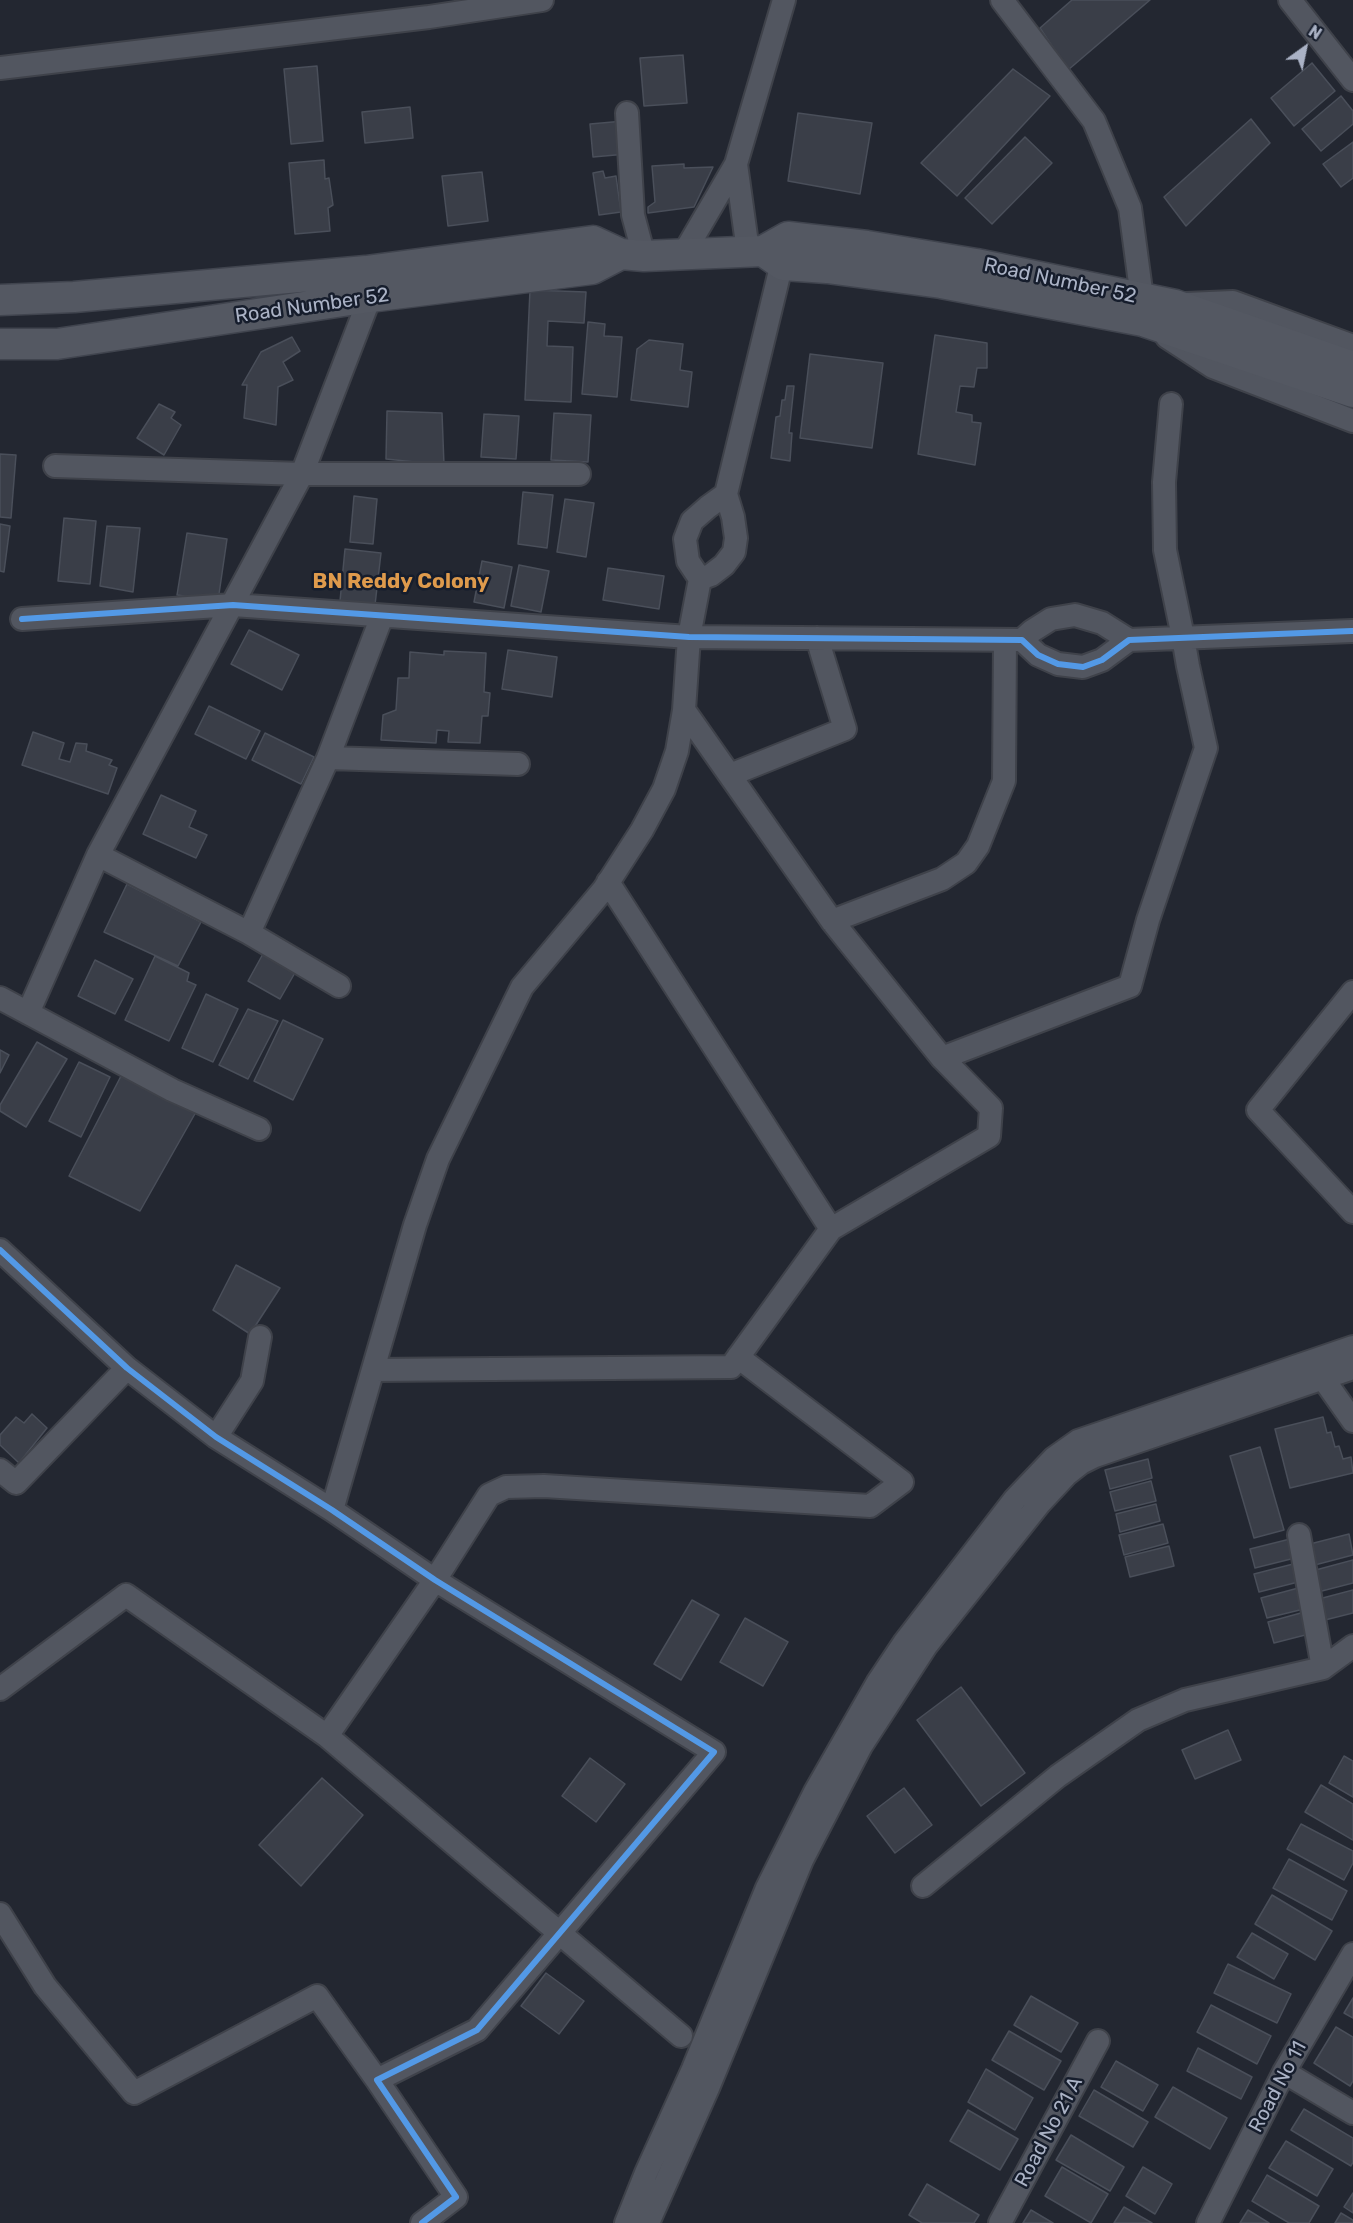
<!DOCTYPE html>
<html>
<head>
<meta charset="utf-8">
<style>
  body { margin:0 }
  #map { position:relative; width:1353px; height:2223px; overflow:hidden; background:#232731; font-family:Rubik,sans-serif }
  canvas { display:block }
  .north { position:absolute; left:1275px; top:18px; width:60px; height:60px; -webkit-text-stroke:4px #161d2c; paint-order:stroke; rotate:33deg; font-size:16px; font-weight:700; line-height:24px; text-align:center; color:#aab2c5 }
  .north::after { content:''; display:block; margin:auto; width:21px; height:27px; background:#aab2c5; clip-path:polygon(50% 0,100% 100%,50% 72%,0 100%) }
</style>
</head>
<body>
<div id="map">
<canvas width="1353" height="2223"></canvas>
<div class="north">N</div>
</div>
<script>
const context = document.querySelector('canvas').getContext('2d');
context.lineJoin = 'round';
function fillPath(path, color) {
  context.fillStyle = color;
  context.fill(path, 'evenodd');
}
function poly(rows) {
  const path = new Path2D();
  for (const r of rows) {
    path.moveTo(r[0], r[1]);
    for (let i = 2; i < r.length; i += 2) path.lineTo(r[i], r[i + 1]);
  }
  return path;
}
function stroke(path, color, width, dash) {
  context.strokeStyle = color;
  context.lineWidth = width;
  context.lineCap = dash ? 'butt' : 'round';
  context.setLineDash(dash || []);
  context.stroke(path);
}
function label(font, color, halo, rows, align = 'center') {
  context.font = font + ' Rubik,sans-serif';
  context.lineWidth = 5;
  context.setLineDash([]);
  context.textBaseline = 'middle';
  context.strokeStyle = halo;
  context.fillStyle = color;
  for (const [text, x, y, turn = 0] of rows) {
    context.save();
    context.translate(x, y);
    context.rotate((+turn || 0) * Math.PI / 180);
    context.textAlign = isNaN(turn) ? turn : align;
    if (halo) context.strokeText(text, 0, 0);
    context.fillText(text, 0, 0);
    context.restore();
  }
}
const building = poly([
  [1072,0,1150,0,1068,70,1040,28,1072,0],
  [683,55,687,103,644,106,640,58,683,55],
  [1312,63,1335,91,1294,126,1271,98,1312,63],
  [317,66,323,141,291,144,284,69,317,66],
  [1013,69,1050,96,957,196,921,163,1013,69],
  [1341,96,1353,111,1353,124,1321,151,1302,129,1341,96],
  [410,107,413,138,365,143,362,112,410,107],
  [798,113,872,123,860,194,788,181,798,113],
  [1251,119,1270,143,1186,226,1164,197,1251,119],
  [624,121,627,154,593,157,590,124,624,121],
  [1025,137,1052,163,992,224,965,198,1025,137],
  [1353,142,1353,178,1341,187,1323,164,1353,142],
  [324,160,325,179,329,178,333,205,328,208,330,231,295,234,289,163,324,160],
  [684,164,684,168,713,167,694,207,648,213,648,207,655,202,652,166,684,164],
  [603,171,605,178,616,176,621,212,599,215,593,173,603,171],
  [482,172,488,221,448,226,442,176,482,172],
  [530,290,586,292,584,323,548,321,547,346,573,347,571,402,525,400,530,290],
  [588,322,605,324,604,336,622,337,617,397,582,394,588,322],
  [935,335,987,343,987,368,977,368,974,387,960,386,956,412,972,415,972,422,981,423,975,465,918,454,935,335],
  [292,337,300,351,283,362,293,380,278,387,276,425,244,418,247,385,242,385,261,352,292,337],
  [649,340,683,344,680,370,692,372,688,407,631,400,637,349,649,340],
  [810,354,883,363,872,448,800,438,810,354],
  [787,386,794,386,789,433,792,433,790,461,771,458,776,417,780,416,782,400,785,400,787,386],
  [159,404,175,412,171,418,181,425,164,455,137,438,159,404],
  [387,411,442,413,444,465,386,459,387,411],
  [554,413,591,415,588,462,551,460,554,413],
  [484,414,519,416,516,459,481,457,484,414],
  [0,454,16,455,11,518,0,517,0,454],
  [523,492,553,495,547,548,518,544,523,492],
  [354,496,377,499,373,544,350,542,354,496],
  [565,499,594,503,586,557,557,552,565,499],
  [64,518,96,521,90,584,58,581,64,518],
  [0,524,10,526,4,572,0,571,0,524],
  [107,526,140,528,133,592,100,586,107,526],
  [187,533,227,539,218,601,177,595,187,533],
  [345,549,381,553,375,605,340,601,345,549],
  [482,561,512,567,504,608,474,602,482,561],
  [519,565,549,571,541,612,511,606,519,565],
  [608,568,664,576,659,609,603,600,608,568],
  [249,630,299,655,282,690,231,664,249,630],
  [508,650,557,657,552,697,502,689,508,650],
  [444,651,486,653,484,692,490,693,488,716,482,716,480,743,448,742,449,731,437,730,436,743,381,740,383,715,396,710,398,678,409,678,410,652,444,655,444,651],
  [209,706,260,731,246,759,195,734,209,706],
  [33,732,64,743,59,759,70,762,76,743,87,744,86,751,112,760,109,765,117,768,108,794,22,765,33,732],
  [265,733,314,757,301,784,252,760,265,733],
  [161,795,196,811,189,827,207,835,196,858,143,834,161,795],
  [127,884,201,922,178,966,104,932,127,884],
  [264,952,296,971,280,999,248,981,264,952],
  [155,956,189,973,187,981,196,985,169,1041,125,1020,155,956],
  [95,960,133,979,115,1014,78,996,95,960],
  [206,994,238,1009,213,1062,182,1048,206,994],
  [248,1009,278,1021,248,1079,219,1065,248,1009],
  [283,1020,323,1039,293,1100,254,1081,283,1020],
  [37,1042,67,1059,26,1127,0,1111,0,1105,37,1042],
  [0,1050,9,1055,0,1073,0,1050],
  [79,1062,110,1077,81,1137,49,1121,79,1062],
  [121,1076,196,1112,140,1211,69,1176,121,1076],
  [236,1265,280,1288,250,1334,213,1310,236,1265],
  [32,1414,47,1428,19,1463,0,1445,0,1435,16,1417,24,1423,32,1414],
  [1323,1417,1327,1433,1331,1432,1335,1447,1339,1446,1343,1459,1351,1457,1353,1473,1290,1488,1275,1429,1323,1417],
  [1260,1447,1284,1530,1254,1538,1230,1456,1260,1447],
  [1148,1459,1152,1478,1110,1489,1105,1470,1148,1459],
  [1151,1481,1156,1501,1115,1511,1110,1492,1151,1481],
  [1156,1504,1160,1521,1120,1532,1116,1514,1156,1504],
  [1163,1524,1168,1543,1124,1555,1119,1535,1163,1524],
  [1349,1534,1353,1555,1311,1566,1306,1545,1349,1534],
  [1294,1538,1299,1557,1255,1568,1250,1549,1294,1538],
  [1169,1546,1174,1566,1130,1577,1125,1557,1169,1546],
  [1353,1560,1353,1583,1318,1592,1312,1571,1353,1560],
  [1297,1563,1302,1581,1259,1592,1254,1574,1297,1563],
  [1302,1587,1308,1608,1267,1618,1261,1598,1302,1587],
  [1353,1590,1353,1613,1321,1621,1315,1600,1353,1590],
  [692,1600,719,1615,681,1680,654,1664,692,1600],
  [1308,1611,1313,1633,1274,1643,1268,1622,1308,1611],
  [745,1618,788,1642,763,1686,720,1662,745,1618],
  [961,1687,1025,1773,981,1806,917,1720,961,1687],
  [1228,1730,1241,1760,1195,1779,1182,1750,1228,1730],
  [1344,1756,1353,1761,1353,1797,1329,1783,1344,1756],
  [590,1758,625,1784,596,1822,562,1796,590,1758],
  [322,1778,363,1815,301,1886,259,1845,322,1778],
  [1321,1785,1353,1804,1353,1840,1305,1812,1321,1785],
  [904,1788,932,1825,895,1853,867,1816,904,1788],
  [1301,1824,1353,1851,1353,1863,1344,1880,1287,1849,1301,1824],
  [1289,1859,1347,1891,1332,1920,1273,1888,1289,1859],
  [1272,1895,1332,1931,1315,1960,1255,1924,1272,1895],
  [1252,1933,1288,1954,1274,1979,1237,1957,1252,1933],
  [1228,1964,1291,1994,1277,2023,1214,1993,1228,1964],
  [546,1973,584,2001,559,2034,521,2006,546,1973],
  [1031,1996,1078,2023,1061,2052,1014,2025,1031,1996],
  [1353,1998,1353,2018,1344,2013,1353,1998],
  [1211,2005,1271,2036,1257,2064,1197,2032,1211,2005],
  [1336,2027,1353,2037,1353,2081,1350,2086,1314,2063,1336,2027],
  [1009,2031,1061,2061,1044,2090,992,2060,1009,2031],
  [1198,2048,1252,2077,1241,2099,1187,2071,1198,2048],
  [1116,2061,1158,2085,1143,2111,1101,2087,1116,2061],
  [986,2069,1033,2098,1015,2130,968,2102,986,2069],
  [1173,2087,1227,2118,1210,2149,1155,2117,1173,2087],
  [1094,2090,1148,2122,1133,2147,1079,2116,1094,2090],
  [1304,2109,1353,2138,1353,2162,1351,2166,1291,2130,1304,2109],
  [968,2110,1018,2139,1000,2170,950,2141,968,2110],
  [1071,2135,1124,2167,1110,2191,1056,2160,1071,2135],
  [1286,2141,1333,2169,1317,2196,1269,2168,1286,2141],
  [1062,2167,1108,2194,1091,2223,1045,2196,1062,2167],
  [1143,2167,1172,2184,1155,2214,1126,2196,1143,2167],
  [1267,2175,1319,2206,1309,2223,1289,2223,1252,2201,1267,2175],
  [927,2184,979,2215,974,2223,922,2223,909,2215,927,2184],
  [1353,2193,1353,2213,1344,2207,1353,2193],
  [1124,2207,1152,2223,1114,2223,1124,2207],
  [1031,2210,1053,2223,1023,2223,1031,2210],
  [1248,2210,1269,2223,1240,2223,1248,2210],
  [1341,2213,1353,2220,1353,2223,1335,2223,1341,2213]
]);
fillPath(building, '#3a3e48');
stroke(building, '#4a4f5a', 1.5);
const minor = poly([
  [1002,0,1094,121,1130,208,1142,298],
  [1290,0,1353,80],
  [0,68,429,17,542,0],
  [627,113,633,215,644,256],
  [736,164,748,251],
  [684,253,736,164,784,0],
  [1186,304,1233,302,1353,346],
  [1167,337,1213,367,1353,421],
  [55,466,302,474,579,474],
  [700,579,711,575,724,565,734,552,736,538,733,517,726,494,785,250],
  [22,619,233,605,689,637,1022,640,1038,655,1058,664,1083,667,1102,660,1129,640,1352,631],
  [1022,640,1032,631,1051,619,1075,615,1102,623,1129,640],
  [328,758,518,764],
  [730,775,845,729,817,638],
  [98,855,249,933,339,986],
  [608,882,831,1229],
  [832,921,942,879,966,863,978,846,1004,781,1005,640],
  [249,933,328,758,382,616],
  [1353,992,1258,1110,1353,1212],
  [0,998,172,1090,259,1129],
  [28,1013,98,855,302,474,370,297],
  [942,1058,1130,986,1148,920,1206,748,1188,666,1183,637,1165,550,1164,482,1171,404],
  [0,1250,127,1368,216,1437,332,1510,435,1580,714,1752,477,2030,377,2080,456,2197,422,2223],
  [1315,1367,1353,1421],
  [374,1370,731,1367,831,1229,989,1136,991,1108,942,1058,832,921,684,710],
  [216,1437,252,1381,260,1337],
  [0,1470,16,1483,127,1368],
  [332,1510,415,1225,438,1159,522,987,604,889,642,830,664,789,677,751,684,710,689,637,700,579,688,561,685,539,692,521,708,507,726,494],
  [1299,1535,1323,1668],
  [0,1689,126,1595,327,1736,681,2036],
  [327,1736,435,1580,489,1495,506,1487,544,1486,870,1506,902,1482,738,1357],
  [923,1886,1058,1776,1138,1720,1185,1700,1323,1668,1353,1646],
  [0,1914,45,1986,134,2093,317,1996,377,2080],
  [1284,2072,1353,2113],
  [626,2223,646,2173,693,2069,767,1888,815,1792,878,1682,904,1643,1015,1499,1054,1458,1078,1441,1353,1347],
  [648,2223,708,2088,802,1860,861,1746,926,1646,1040,1503,1067,1474,1081,1463,1095,1456,1353,1368],
  [1000,2223,1098,2041],
  [1208,2223,1284,2072,1353,1954]
]);
const major = poly([
  [763,251,788,237,867,246,976,264,1175,305,1353,367],
  [0,300,74,297,366,271,593,241,621,254,644,256,763,251,783,265,827,268,941,283,1143,321,1353,392],
  [0,344,57,344,370,297,592,269,621,254]
]);
stroke(minor, '#3f424a', 26);
stroke(major, '#40444e', 33);
stroke(minor, '#525660', 22);
stroke(major, '#545862', 30);
stroke(poly([
  [22,619,233,605,689,637,1022,640,1038,655,1058,664,1083,667,1102,660,1129,640,1352,631],
  [0,1250,127,1368,216,1437,332,1510,435,1580,714,1752,477,2030,377,2080,456,2197,422,2223]
]), '#5399e6', 6);
label('20px', '#aab2c5', '#161d2c', [
  ["Road Number 52",1060,281,12],
  ["Road Number 52",312,306,-8],
  ["Road No 11",1278,2087,-62],
  ["Road No 21 A",1049,2132,-62]
]);
label('bold 21px', '#de9a4c', '#161d2c', [
  ["BN Reddy Colony",401,582]
]);
</script>
</body>
</html>
